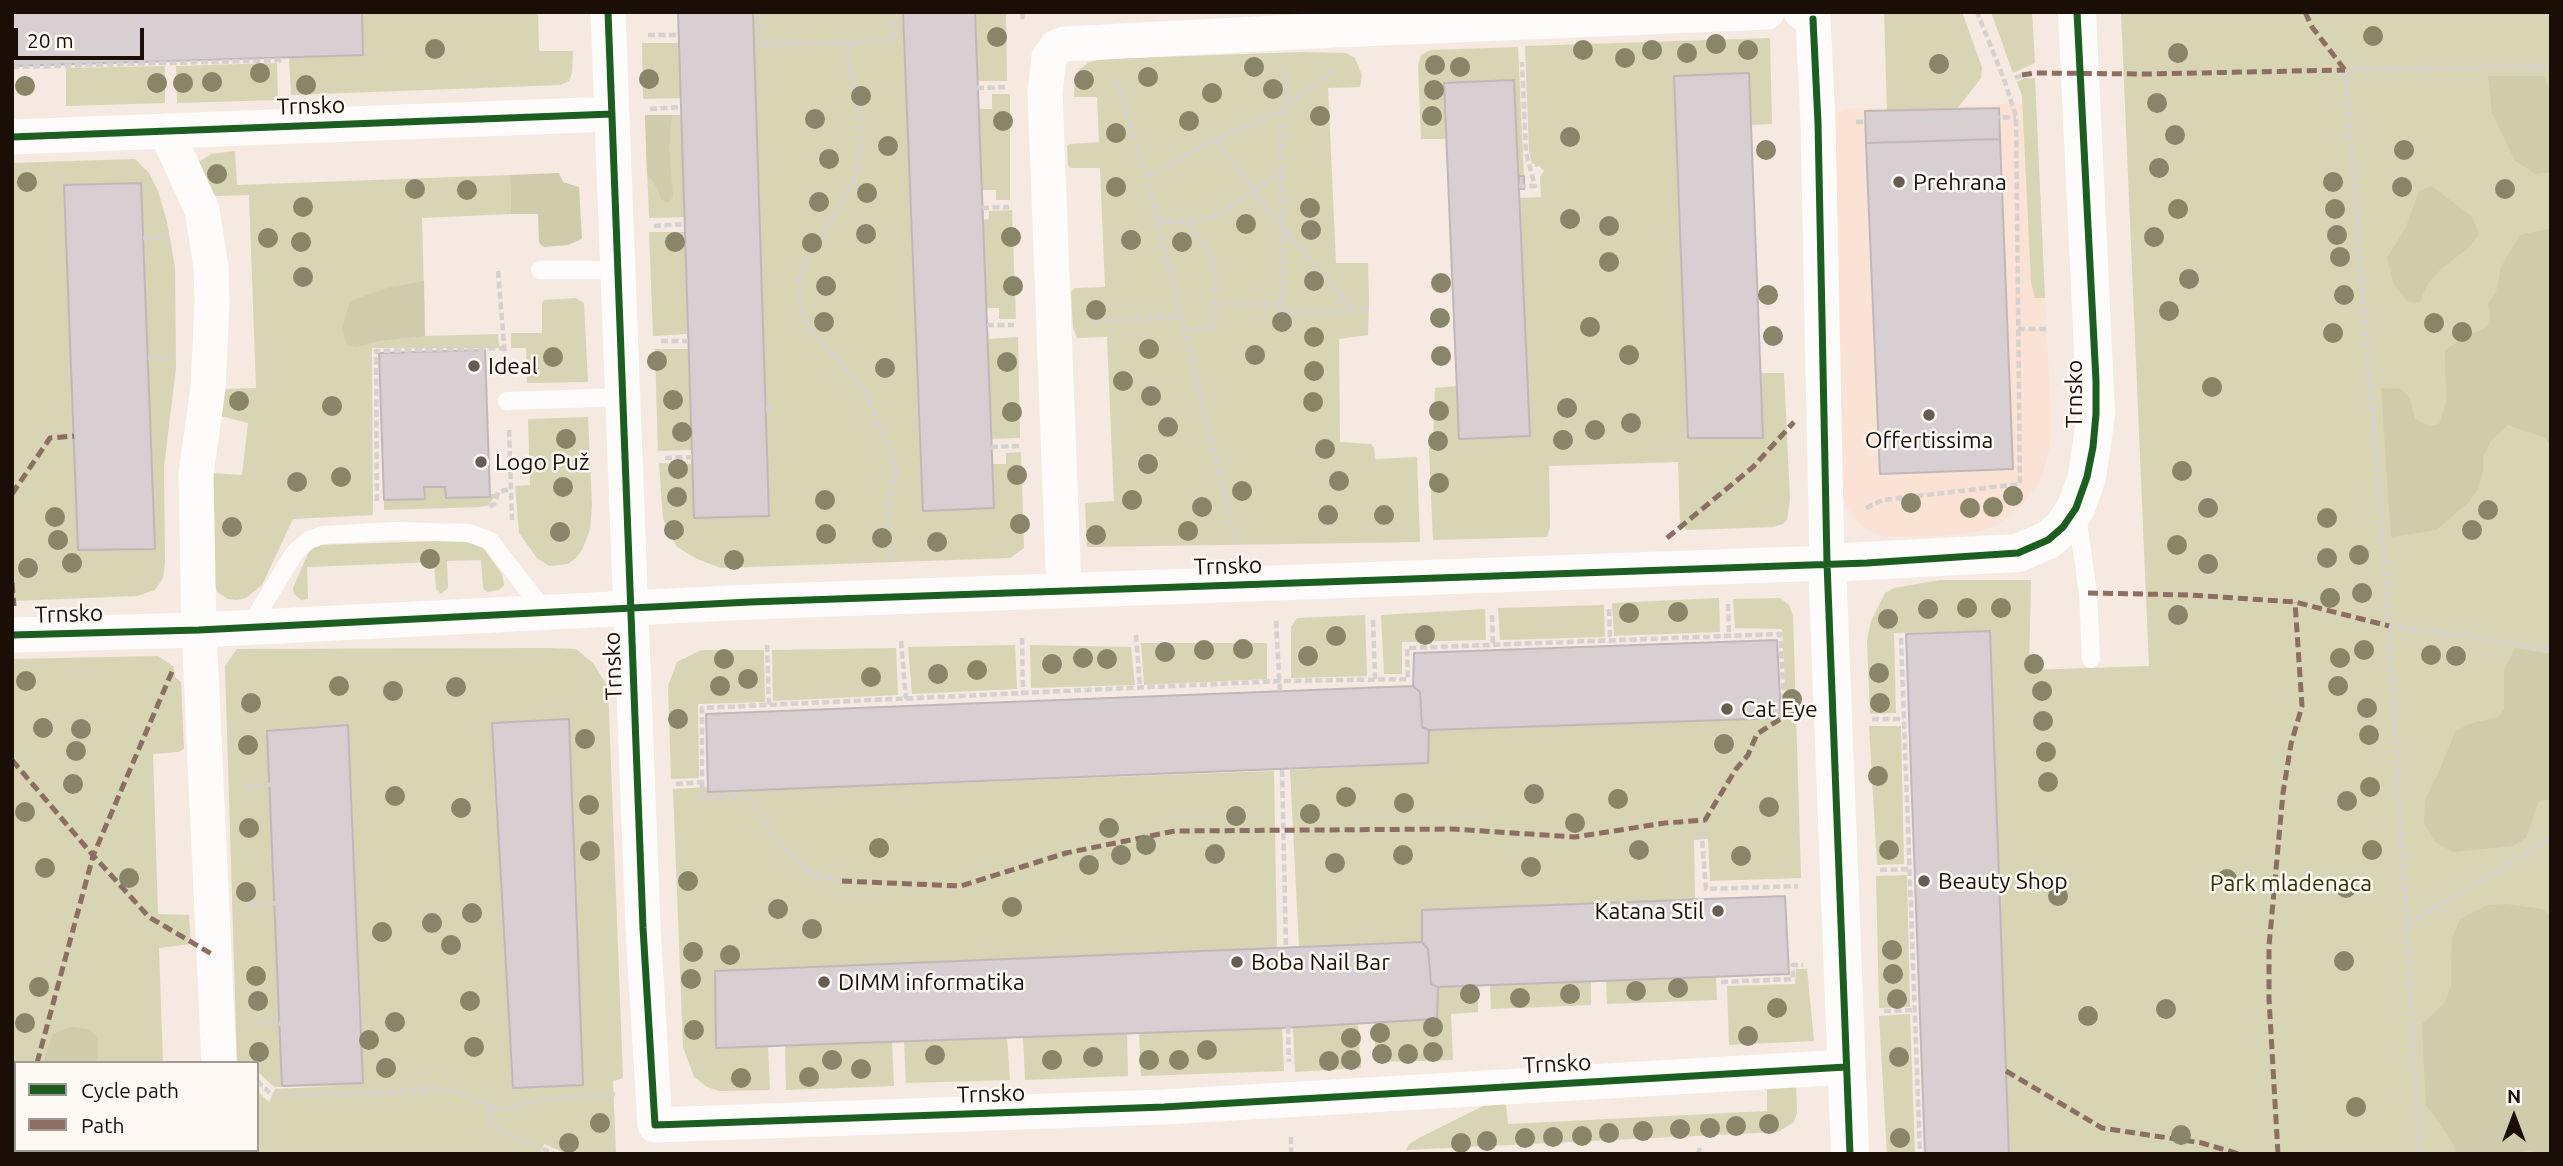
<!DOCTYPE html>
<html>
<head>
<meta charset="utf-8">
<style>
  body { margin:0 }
  #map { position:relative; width:2563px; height:1166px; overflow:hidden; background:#f5e9e2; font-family:Ubuntu,sans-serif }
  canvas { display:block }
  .frame { position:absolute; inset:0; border:14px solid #1a0e07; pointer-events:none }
  .legend { position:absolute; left:14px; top:1061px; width:245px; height:91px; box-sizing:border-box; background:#fff8f3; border:2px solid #a39a95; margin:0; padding:9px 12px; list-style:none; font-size:21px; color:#1a0e07 }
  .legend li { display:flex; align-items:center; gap:14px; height:35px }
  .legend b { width:35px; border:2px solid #a39a95 }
  .north { position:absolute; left:2479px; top:1082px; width:70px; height:70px; -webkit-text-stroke:5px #fff8f3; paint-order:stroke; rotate:0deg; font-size:19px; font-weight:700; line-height:28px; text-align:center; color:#1a0e07 }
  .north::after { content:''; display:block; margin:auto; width:24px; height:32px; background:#1a0e07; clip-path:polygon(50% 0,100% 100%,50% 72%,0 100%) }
  .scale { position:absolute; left:14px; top:28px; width:130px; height:32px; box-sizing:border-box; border:4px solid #1a0e07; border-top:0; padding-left:9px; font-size:21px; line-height:24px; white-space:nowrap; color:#1a0e07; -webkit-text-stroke:5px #fff8f3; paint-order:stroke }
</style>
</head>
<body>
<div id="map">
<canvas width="2563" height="1166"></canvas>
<div class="frame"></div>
<ul class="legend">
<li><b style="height:9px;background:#1b5e20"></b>Cycle path</li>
<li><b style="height:9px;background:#8d6e63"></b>Path</li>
</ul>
<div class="north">N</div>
<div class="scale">20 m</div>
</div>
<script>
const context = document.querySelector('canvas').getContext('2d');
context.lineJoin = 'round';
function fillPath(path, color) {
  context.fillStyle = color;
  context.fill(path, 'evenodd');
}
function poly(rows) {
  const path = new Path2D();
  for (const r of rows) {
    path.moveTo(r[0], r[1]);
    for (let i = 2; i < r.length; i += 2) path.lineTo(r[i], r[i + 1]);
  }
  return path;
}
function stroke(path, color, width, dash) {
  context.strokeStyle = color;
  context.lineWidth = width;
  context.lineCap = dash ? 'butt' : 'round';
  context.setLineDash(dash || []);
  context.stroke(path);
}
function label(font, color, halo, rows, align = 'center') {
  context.font = font + ' Ubuntu,sans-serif';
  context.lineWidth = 5;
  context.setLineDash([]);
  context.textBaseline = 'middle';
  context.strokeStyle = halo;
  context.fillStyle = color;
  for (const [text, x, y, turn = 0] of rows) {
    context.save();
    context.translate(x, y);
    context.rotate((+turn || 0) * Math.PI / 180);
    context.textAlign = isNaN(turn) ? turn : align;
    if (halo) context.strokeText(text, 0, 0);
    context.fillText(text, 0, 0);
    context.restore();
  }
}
fillPath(poly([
  [2036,103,2051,421,2050,445,2043,472,2035,489,2023,503,1999,524,1981,531,1941,536,1887,537,1870,531,1858,522,1846,506,1839,484,1833,117,1844,109]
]), '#fae2d4');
fillPath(poly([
  [362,12,538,12,539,51,573,51,572,73,569,81,560,85,291,95,289,58,363,55],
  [753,12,903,12,923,511,994,508,992,464,1006,464,1006,453,1021,452,1024,548,1010,558,721,568,697,559,677,547,663,519,659,463,692,464,695,518,769,516],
  [975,12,1006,12,1007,81,977,81],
  [1884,12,1962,12,1982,67,1981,78,1957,109,1887,111],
  [1991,12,2032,12,2035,63,2013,73],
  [2121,12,2551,12,2551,1154,2009,1154,1990,631,1894,633,1896,713,1870,714,1867,640,1871,621,1885,593,1894,588,1940,580,2031,580,2029,670,2149,666],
  [1770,38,1772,124,1751,125,1749,73,1674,77,1688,438,1763,438,1761,373,1784,373,1790,499,1787,520,1783,524,1773,527,1687,530,1680,524,1678,462,1549,466,1550,527,1547,537,1433,540,1429,448,1433,444,1435,388,1457,386,1459,439,1530,436,1519,198,1541,197,1540,177,1544,171,1539,166,1535,167,1535,164,1532,164,1529,151,1525,46],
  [642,43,679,43,681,98,643,99],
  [1518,47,1524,176,1519,176,1514,80,1444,83,1446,139,1421,139,1418,66,1421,55,1430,50],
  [1303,52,1346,53,1355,58,1362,75,1360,87,1328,88,1336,263,1368,263,1369,298,1368,335,1339,339,1340,442,1371,444,1374,448,1375,459,1417,457,1420,542,1087,547,1085,503,1114,501,1107,337,1077,338,1073,328,1071,292,1075,288,1105,287,1100,168,1070,168,1068,165,1067,146,1070,144,1099,142,1097,97,1074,97,1075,78,1078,71,1089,62,1104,59],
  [277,63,278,100,177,103,176,66],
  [165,66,165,103,66,106,66,68],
  [2025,78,2035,78,2045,298,2035,298,2031,282,2022,96,2017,82],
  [992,94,1010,94,1010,200,996,200,996,190,981,190,978,109,992,109],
  [645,115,681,115,684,217,649,218],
  [235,151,237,185,510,175,511,214,422,218,425,336,498,334,499,348,372,348,373,515,293,519,262,585,246,598,237,600,228,599,217,592,213,581,211,473,242,475,248,423,217,415,223,389,256,388,249,195,217,196,211,193,197,163,211,154],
  [135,159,149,173,158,191,167,222,175,267,176,368,164,467,165,563,163,578,155,590,137,596,12,601,12,163],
  [1012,210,1016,319,999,319,999,308,986,308,982,220,989,219,989,211],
  [649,232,685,232,688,334,653,336],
  [576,298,584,303,588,382,527,383,526,348,511,348,511,333,542,333,542,303,544,300],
  [1018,337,1020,438,991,439,987,339],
  [655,349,689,349,692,450,658,451],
  [588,417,592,505,590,530,582,550,576,558,568,564,549,566,537,558,519,533,515,486,530,485,528,419],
  [424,487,445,487,446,498,489,497,490,494,496,494,489,505,480,507,384,510,384,500,424,499],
  [471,540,481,545,502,574,504,585,499,590,487,592,483,588,481,560,447,561,448,588,441,594,436,589,434,562,307,567,308,599,301,600,294,594,293,588,311,547,319,545],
  [1719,598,1720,632,1614,636,1612,603],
  [1780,598,1789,605,1793,616,1801,878,1710,881,1708,839,1694,840,1695,899,1423,910,1422,942,1299,947,1290,770,1428,763,1429,730,1787,718,1782,629,1735,628,1733,599],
  [1604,605,1605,637,1500,640,1498,608],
  [1485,609,1486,640,1402,642,1402,674,1384,674,1381,615],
  [1365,615,1367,676,1291,678,1291,627,1297,618],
  [1141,643,1267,643,1267,679,1144,685],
  [1015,645,1017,689,912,694,908,647],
  [1030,645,1131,647,1135,685,1031,688],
  [546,648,576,649,593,663,608,687,623,1078,613,1081,616,1154,567,1154,544,1144,541,1151,547,1154,12,1154,12,659,158,656,174,667,175,677,181,682,184,749,179,752,153,754,158,914,189,915,191,944,159,948,163,1063,16,1063,16,1150,257,1150,257,1091,269,1102,275,1089,338,1086,274,1087,257,1071,257,1063,237,1062,225,666,237,649],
  [896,648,898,695,773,701,772,650],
  [701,650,764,650,765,702,698,704,699,778,671,779,668,686,677,662],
  [1869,726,1901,726,1904,864,1877,865],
  [1274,771,1277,948,715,971,716,1048,768,1046,770,1090,719,1091,707,1087,694,1077,683,1047,673,789,708,787,708,792],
  [1907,875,1910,1007,1879,1008,1876,876],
  [1796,969,1807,969,1814,1041,1729,1045,1727,986,1795,984],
  [1716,977,1717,1000,1607,1004,1606,981],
  [1591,981,1591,1005,1491,1009,1490,984],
  [1478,985,1478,1012,1451,1014,1453,1060,1376,1062,1374,1023,1437,1019,1438,987],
  [1910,1014,1915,1154,1887,1154,1879,1016],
  [1358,1024,1361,1068,1295,1072,1293,1027],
  [1282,1028,1284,1071,1141,1076,1139,1032],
  [1127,1033,1128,1076,1025,1080,1023,1037],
  [1007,1037,1010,1080,906,1083,904,1041],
  [892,1042,894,1086,786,1090,785,1045],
  [1796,1080,1797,1113,1794,1122,1778,1132,1406,1150,1409,1144,1419,1138,1505,1095,1508,1124,1767,1111,1767,1081]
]), '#d7d5b3');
fillPath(poly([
  [2488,76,2544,76,2551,95,2551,172,2536,174,2515,161,2492,113],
  [645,115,672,115,669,147,673,196,669,203,662,200,654,182,647,175],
  [559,173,563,182,579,187,582,239,568,245,544,247,539,243,538,214,511,214,510,175],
  [2432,186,2472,217,2479,234,2468,248,2441,269,2428,284,2419,303,2407,301,2394,285,2387,258,2406,227,2419,191],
  [2551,228,2551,447,2545,438,2508,425,2490,442,2483,457,2483,471,2479,487,2469,502,2436,530,2391,537,2381,388,2401,389,2410,399,2415,419,2430,426,2439,424,2446,403,2445,350,2466,336,2487,327,2490,317,2488,304,2496,292,2501,267,2520,235],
  [424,281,425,336,379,341,357,347,347,345,342,329,350,301,387,288],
  [2515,648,2551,654,2551,799,2539,801,2526,838,2513,846,2453,852,2435,842,2424,823,2425,800,2441,767,2455,732,2469,724,2498,717,2504,709,2504,670],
  [2507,904,2542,909,2551,916,2551,1154,2536,1154,2531,1150,2509,1154,2456,1154,2454,1146,2439,1122,2426,1106,2422,1024,2444,1004,2451,987,2452,938,2460,919,2488,905],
  [71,1027,88,1029,98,1038,98,1057,94,1063,43,1063,53,1034]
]), '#ceccaa');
const building = poly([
  [12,12,362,12,363,55,12,66,12,12],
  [678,12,753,12,769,516,694,518,678,12],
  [903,12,975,12,994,508,923,511,903,12],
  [1749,73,1763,438,1688,438,1674,76,1749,73],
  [1514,80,1530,436,1459,439,1444,83,1514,80],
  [1999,108,2000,139,1866,143,1865,111,1999,108],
  [2000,139,2013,469,1880,474,1866,143,2000,139],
  [1519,176,1524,176,1524,189,1519,189,1519,176],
  [141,183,155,549,78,550,64,185,141,183],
  [485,350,490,497,446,498,445,487,424,487,425,499,384,500,379,353,485,350],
  [1990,631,2009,1154,1925,1154,1906,634,1990,631],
  [1777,640,1781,718,1429,730,1422,727,1420,692,1413,686,1414,653,1777,640],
  [1413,686,1420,692,1422,727,1429,730,1428,763,708,792,706,714,1413,686],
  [569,719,583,1085,513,1088,492,723,569,719],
  [348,725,363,1083,282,1086,267,731,348,725],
  [1785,896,1789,974,1438,987,1431,984,1428,949,1422,942,1422,910,1785,896],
  [1422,942,1428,949,1431,984,1438,987,1437,1019,1282,1028,716,1048,715,971,1422,942]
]);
fillPath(building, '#d8cfd2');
stroke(building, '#c0b7b9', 2);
stroke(poly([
  [761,12,762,45,894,40,893,12],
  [1022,12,1023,21],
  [2550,12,2551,19],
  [648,35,679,35],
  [849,41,849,60,860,118,861,147,857,168,850,187,804,265,800,280,800,300,802,315,810,329,863,388,890,452,896,469,888,509,890,558],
  [12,67,285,60],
  [1286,72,1287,105],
  [2015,78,2022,75],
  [1117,82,1147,177,1236,544],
  [977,88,1008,87],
  [650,109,681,107],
  [1281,111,1283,304],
  [1958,119,1958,140],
  [1892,121,1893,142],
  [1856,122,2016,117],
  [1216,139,1269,211,1353,310],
  [1147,177,1216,139,1281,111,1332,72],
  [1519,186,1535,186,1526,153,1522,62],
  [982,208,1009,207],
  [1157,222,1189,222,1219,215,1281,171],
  [1189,222,1215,263,1215,304],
  [654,226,685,224],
  [143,238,167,238],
  [498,271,506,369],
  [1093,322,1179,317],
  [987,325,1014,325],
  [2018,329,2047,329],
  [1182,330,1214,328,1215,304,1283,304,1283,313,1369,310],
  [661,341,688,341],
  [148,358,172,358],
  [766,409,775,409],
  [509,430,512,520],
  [991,447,1019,446],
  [665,458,692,457],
  [377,501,376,351,505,348],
  [490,507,495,503,498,492,511,489],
  [1866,508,1883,500,2020,484,2016,117,2005,82,1977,12],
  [1728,604,1729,635],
  [1609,609,1610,640],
  [1492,615,1493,645],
  [1373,620,1375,679],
  [1276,621,1280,691],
  [2389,626,2476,637,2551,650],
  [1136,635,1140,688],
  [1022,638,1023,694],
  [1901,638,1920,1154],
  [901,641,906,699],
  [767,645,769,705],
  [1872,719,1904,719],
  [1282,770,1286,948],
  [702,782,703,798,749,795,774,838,812,874,842,881],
  [676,784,702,782,702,708,1280,681,1408,679,1407,648,1780,634,1785,716],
  [246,787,270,785],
  [1705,820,1702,839,1706,889,1798,886],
  [1880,870,1909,869],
  [250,905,276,903],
  [2408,925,2551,838],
  [1721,982,1793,979,1793,965,1803,965],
  [1884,1011,1915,1010],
  [258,1023,281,1023],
  [1288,1027,1289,1062],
  [257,1081,271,1094,281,1095,376,1094,430,1088,460,1092,498,1110,539,1100,615,1094],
  [489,1108,491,1124,501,1131,555,1154],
  [1291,1137,1291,1154],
  [1698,1154,1700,1148],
  [2420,1154,2388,611,2345,70,2551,66]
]), '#d5d1cf', 4.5, [7, 3.5]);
stroke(poly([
  [540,270,618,270],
  [507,401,622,397],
  [2077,515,2088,593,2091,659],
  [250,626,295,552,309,540,323,535,397,531,469,533,490,541,546,613]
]), '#fefcfb', 18);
stroke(poly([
  [608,12,643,928,655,1125,1164,1107,1846,1067],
  [166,131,202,210,211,267,212,304,208,388,196,474,199,630,219,1063],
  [12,137,612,114],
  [1064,590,1045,93,1049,57,1057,47,1065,44,1335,30,1767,12],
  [12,635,199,630,750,602,1827,563,1818,123,1813,19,1801,12]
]), '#fefcfb', 35);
stroke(poly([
  [1850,1154,1827,563,2018,553,2048,540,2063,527,2076,508,2087,477,2096,414,2077,12]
]), '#fefcfb', 38);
stroke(poly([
  [2305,12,2312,27,2345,70],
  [2022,75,2035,73,2147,74,2345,70],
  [12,494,50,438,74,436],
  [1667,538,1753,467,1794,422],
  [12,583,14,606],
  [2088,593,2191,595,2295,602,2389,626],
  [12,760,91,853,149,917,215,956],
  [842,881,961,886,1066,853,1175,831,1452,829,1575,837,1665,823,1705,820,1736,769,1748,755,1757,734,1785,716,1806,713],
  [37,1063,93,856,174,667],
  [2006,1071,2102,1128,2202,1143,2239,1154],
  [14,1154,16,1146],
  [2278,1154,2269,999,2269,946,2283,793,2291,744,2302,706,2295,602]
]), '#8d6e63', 5, [10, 5]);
stroke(poly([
  [608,12,643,928,655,1125,1164,1107,1846,1067],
  [1813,19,1818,123,1827,563,1850,1154],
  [12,137,612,114],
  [12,635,199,630,750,602,1867,563,2018,553,2048,540,2063,527,2076,508,2087,477,2093,447,2096,414,2096,381,2077,12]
]), '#1b5e20', 7);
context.fillStyle = '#898569';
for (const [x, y] of [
  [2373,36],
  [997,37],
  [1716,44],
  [435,49],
  [1583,50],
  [1652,50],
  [1748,50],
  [1687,53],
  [2178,53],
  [1625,58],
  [1939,64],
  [1435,65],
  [1254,67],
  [1460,67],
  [260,73],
  [1148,77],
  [649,79],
  [1084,80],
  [212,82],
  [157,83],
  [183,83],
  [306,85],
  [25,86],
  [1273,89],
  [1434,90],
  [1212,93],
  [861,96],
  [2157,103],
  [1320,116],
  [1432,116],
  [815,119],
  [1003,121],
  [1189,121],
  [1116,133],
  [2175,135],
  [1570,137],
  [888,146],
  [1766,150],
  [2404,150],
  [829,159],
  [2159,168],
  [217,174],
  [27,182],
  [2333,182],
  [1116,187],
  [2402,187],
  [415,189],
  [2505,189],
  [467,190],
  [867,193],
  [819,202],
  [303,207],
  [1310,208],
  [2178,209],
  [2335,209],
  [1570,219],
  [1246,224],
  [1609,226],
  [1311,230],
  [866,234],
  [2337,235],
  [1011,237],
  [2154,237],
  [268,238],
  [1131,240],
  [301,242],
  [675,242],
  [1182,242],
  [812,243],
  [2340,257],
  [1609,262],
  [303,277],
  [2189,279],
  [1314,281],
  [1441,283],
  [826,286],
  [1013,286],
  [1768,295],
  [2344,295],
  [1096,310],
  [2169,311],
  [1440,318],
  [824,322],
  [1282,322],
  [2434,323],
  [1590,327],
  [2462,332],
  [2333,333],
  [1773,336],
  [1314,337],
  [1149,349],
  [1255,355],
  [1629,355],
  [1441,356],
  [553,357],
  [657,361],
  [1007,362],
  [885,368],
  [1314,371],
  [1123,381],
  [2212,387],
  [1151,396],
  [673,400],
  [239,401],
  [1313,402],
  [332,406],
  [1567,408],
  [1439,411],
  [1012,412],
  [1631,423],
  [1168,427],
  [1595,430],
  [682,432],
  [566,439],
  [1563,440],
  [1438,441],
  [1325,449],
  [1148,464],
  [678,469],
  [2182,471],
  [1017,475],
  [341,477],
  [1339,481],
  [297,482],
  [1439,483],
  [563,487],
  [1242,491],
  [2013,496],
  [677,497],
  [825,500],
  [1132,500],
  [1911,503],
  [1202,507],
  [1993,507],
  [1970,508],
  [2208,508],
  [2488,510],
  [1328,515],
  [1384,515],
  [55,517],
  [2327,518],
  [1020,524],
  [232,527],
  [674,530],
  [2472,530],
  [1188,531],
  [560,532],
  [826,534],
  [1096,535],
  [882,538],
  [58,540],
  [937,542],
  [2177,545],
  [2359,555],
  [2327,558],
  [430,559],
  [734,560],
  [72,563],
  [2208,564],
  [28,568],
  [2362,593],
  [2330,598],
  [1967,608],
  [2001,608],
  [1928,609],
  [1678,612],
  [1629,613],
  [2178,615],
  [1888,619],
  [1425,635],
  [1336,636],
  [1243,649],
  [1204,650],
  [2364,650],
  [1165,652],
  [2431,655],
  [1308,656],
  [2456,656],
  [1083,658],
  [2340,658],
  [724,659],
  [1107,659],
  [1052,664],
  [2034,664],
  [977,670],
  [1879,673],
  [938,674],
  [871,677],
  [748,679],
  [26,681],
  [339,686],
  [720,686],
  [2338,686],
  [456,687],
  [393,691],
  [2042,691],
  [1792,699],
  [251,703],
  [1880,703],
  [2367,708],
  [678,719],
  [2043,721],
  [43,728],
  [81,729],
  [2369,735],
  [585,739],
  [1724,744],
  [248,745],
  [76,751],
  [2046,752],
  [1878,776],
  [2048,782],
  [73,784],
  [2370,787],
  [1534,794],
  [395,796],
  [1346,797],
  [1618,799],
  [2347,801],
  [1404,803],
  [589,805],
  [1769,807],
  [461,808],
  [25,812],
  [1310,814],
  [1236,816],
  [1575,823],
  [249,828],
  [1109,828],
  [1146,845],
  [879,848],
  [1639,850],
  [1889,850],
  [2372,850],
  [590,851],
  [1215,854],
  [1121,855],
  [1403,855],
  [1741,856],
  [1335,863],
  [1089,865],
  [1531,867],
  [45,868],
  [129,878],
  [2227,879],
  [688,881],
  [2346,888],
  [246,892],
  [2058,896],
  [1012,907],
  [778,909],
  [472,913],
  [432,923],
  [812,929],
  [382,932],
  [451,945],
  [1892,950],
  [693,952],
  [730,955],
  [2344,961],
  [1893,974],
  [256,976],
  [691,979],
  [39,987],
  [1678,988],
  [1636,991],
  [1470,994],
  [1570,994],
  [1520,998],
  [1897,999],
  [258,1001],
  [470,1001],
  [1777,1008],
  [2166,1009],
  [2088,1016],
  [395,1022],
  [25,1023],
  [1433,1027],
  [694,1030],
  [1380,1033],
  [1748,1036],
  [1351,1038],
  [369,1040],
  [474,1047],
  [1207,1050],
  [259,1052],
  [1433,1052],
  [1382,1054],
  [1408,1054],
  [935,1055],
  [1093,1057],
  [1899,1057],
  [832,1060],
  [1052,1060],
  [1149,1060],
  [1179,1060],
  [1351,1060],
  [1329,1061],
  [386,1068],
  [861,1069],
  [809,1077],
  [741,1078],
  [2356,1107],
  [600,1123],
  [1769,1124],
  [1736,1126],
  [1710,1128],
  [1680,1129],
  [1643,1131],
  [1609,1133],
  [2181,1135],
  [1582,1136],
  [1553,1137],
  [1525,1138],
  [1900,1138],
  [1487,1141],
  [569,1143],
  [1461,1143]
]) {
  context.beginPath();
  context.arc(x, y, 10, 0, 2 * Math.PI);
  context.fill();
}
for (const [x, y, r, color] of [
  [1899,182,7,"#675b54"],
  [474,366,7,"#675b54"],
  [1929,415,7,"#675b54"],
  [481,462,7,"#675b54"],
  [1727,709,7,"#675b54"],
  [1924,881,7,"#675b54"],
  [1718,911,7,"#675b54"],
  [1237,962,7,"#675b54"],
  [824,982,7,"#675b54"]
]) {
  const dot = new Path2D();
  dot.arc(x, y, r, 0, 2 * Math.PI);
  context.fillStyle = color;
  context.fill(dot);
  stroke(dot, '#fff8f3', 2.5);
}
label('23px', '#1a0e07', '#fff8f3', [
  ["Trnsko",311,106,-2],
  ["Trnsko",2074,394,-90],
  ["Trnsko",1228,566,-2],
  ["Trnsko",69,614,-2],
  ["Trnsko",613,666,-92],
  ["Trnsko",1557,1064,-3],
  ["Trnsko",991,1094,-2]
]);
label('23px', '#1a0e07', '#fff8f3', [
  ["Prehrana",1913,182],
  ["Ideal",488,366],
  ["Offertissima",1929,440,"center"],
  ["Logo Puž",495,462],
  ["Cat Eye",1741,709],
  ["Beauty Shop",1938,881],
  ["Katana Stil",1704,911,"right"],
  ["Boba Nail Bar",1251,962],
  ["DIMM informatika",838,982]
], 'left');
label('23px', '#303306', '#fff8f3', [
  ["Park mladenaca",2291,883]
]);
</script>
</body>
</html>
